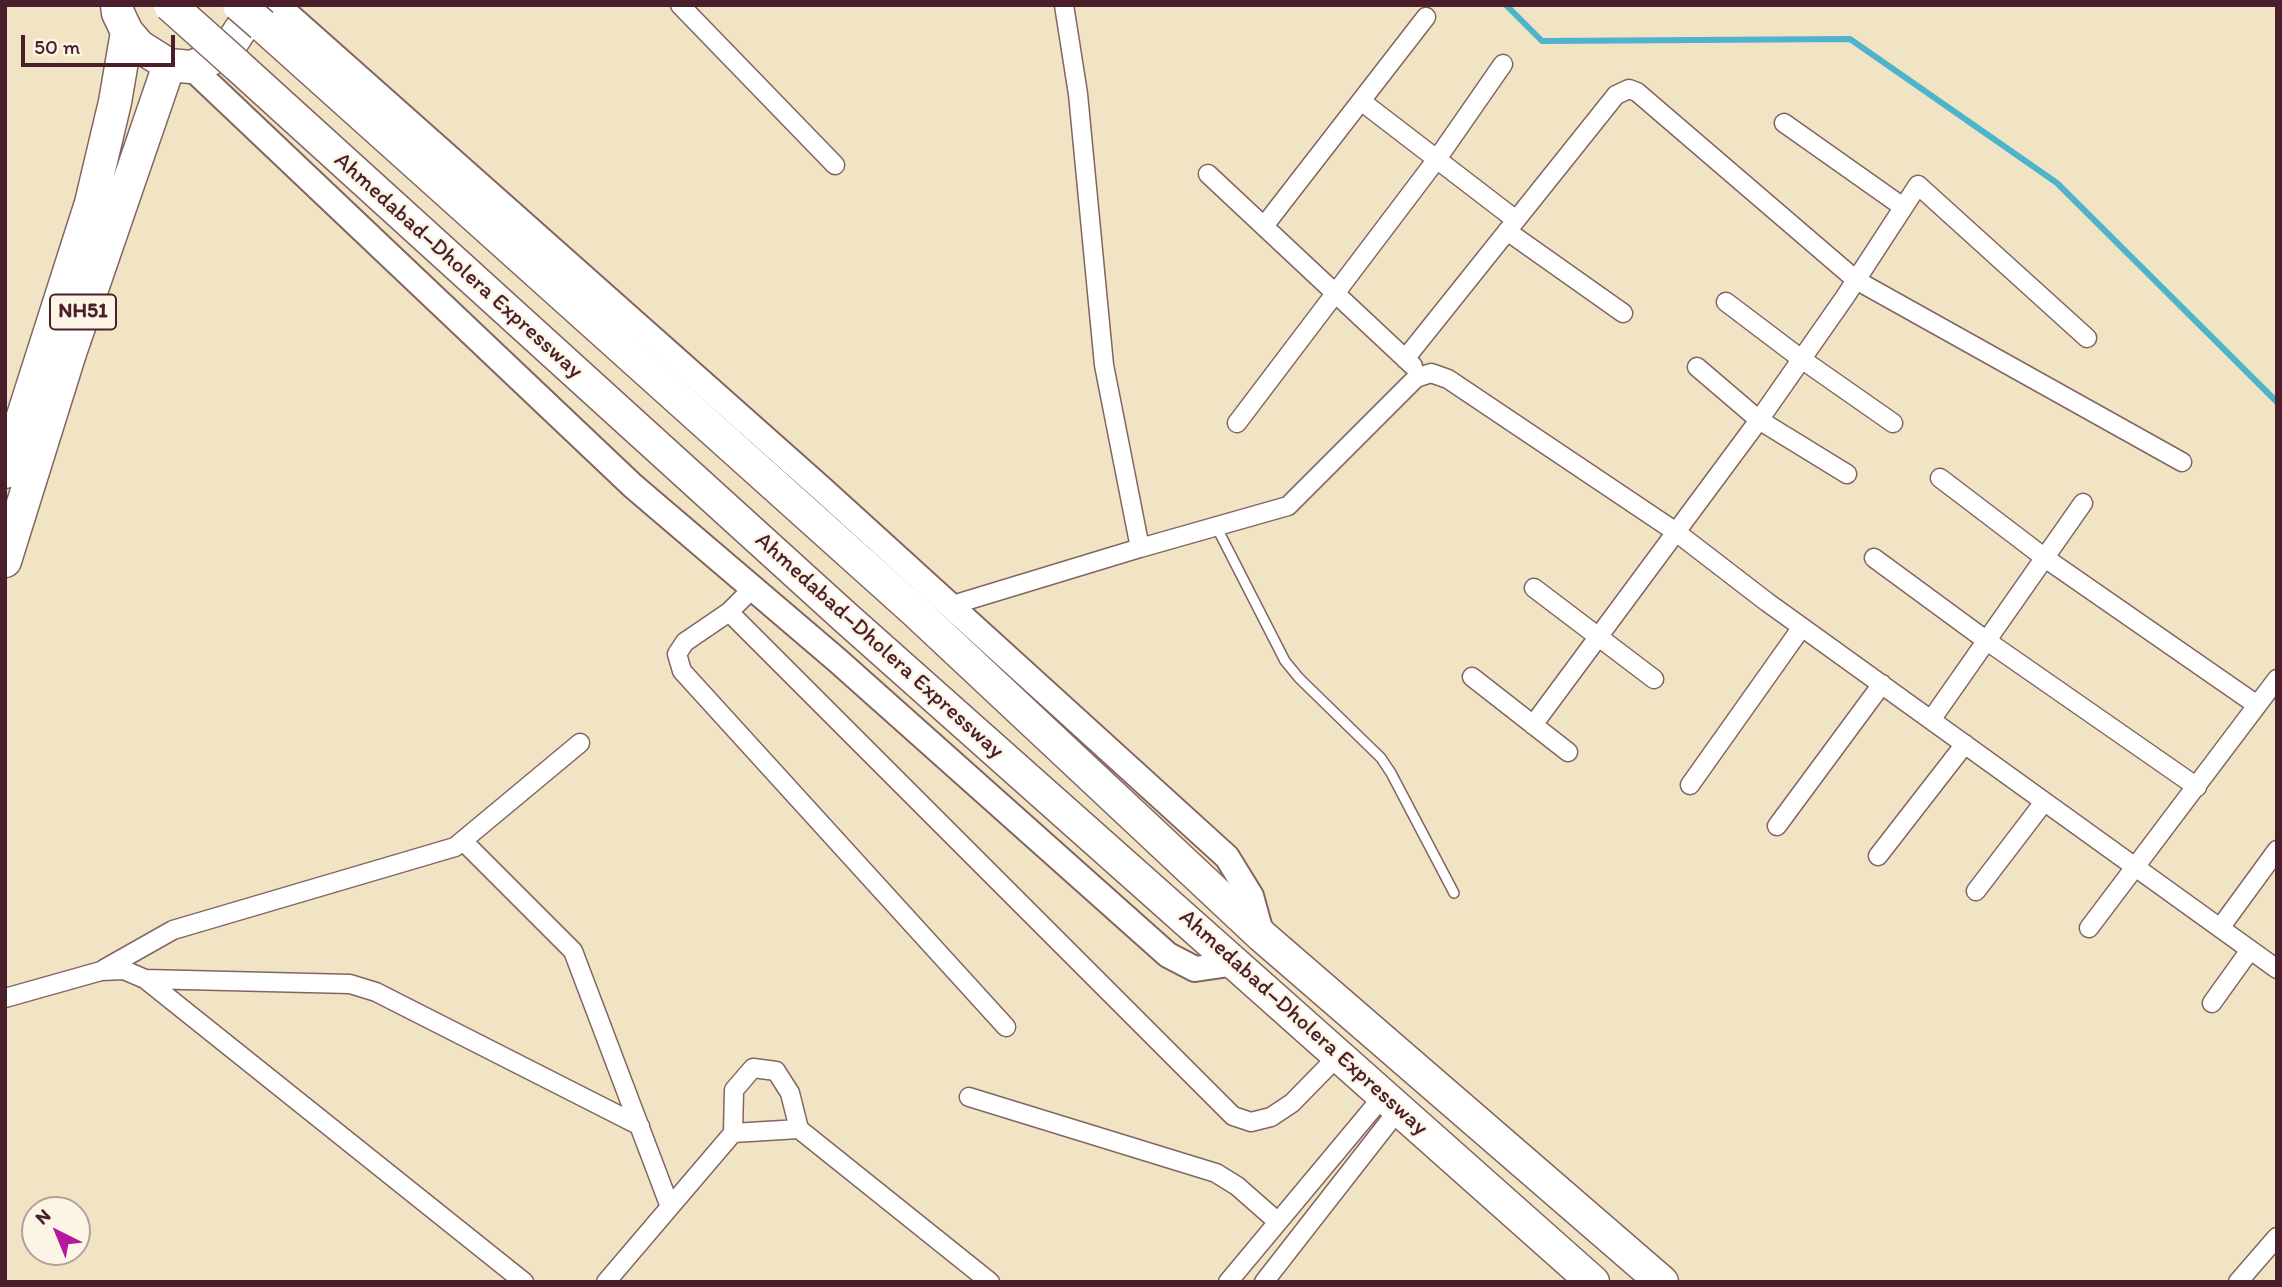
<!DOCTYPE html>
<html>
<head>
<meta charset="utf-8">
<style>
  body { margin:0 }
  #map { position:relative; width:2282px; height:1287px; overflow:hidden; background:#f0e4c5; font-family:Itim,sans-serif }
  canvas { display:block }
  .frame { position:absolute; inset:0; border:7px solid #4a1f2b; pointer-events:none }
  .north { position:absolute; left:21px; top:1196px; width:70px; height:70px; box-sizing:border-box; background:#fcf5e5; border:2px solid #b59f9b; border-radius:50%; rotate:317deg; font-size:19px; font-weight:700; line-height:28px; text-align:center; color:#4a1f2b }
  .north::after { content:''; display:block; margin:auto; width:24px; height:32px; background:#b5179e; clip-path:polygon(50% 0,100% 100%,50% 72%,0 100%) }
  .scale { position:absolute; left:21px; top:35px; width:154px; height:32px; box-sizing:border-box; border:4px solid #4a1f2b; border-top:0; padding-left:9px; font-size:21px; line-height:24px; white-space:nowrap; color:#4a1f2b; -webkit-text-stroke:5px #fcf5e5; paint-order:stroke }
</style>
</head>
<body>
<div id="map">
<canvas width="2282" height="1287"></canvas>
<div class="frame"></div>
<div class="north">N</div>
<div class="scale">50 m</div>
</div>
<script>
const context = document.querySelector('canvas').getContext('2d');
context.lineJoin = 'round';
function poly(rows) {
  const path = new Path2D();
  for (const r of rows) {
    path.moveTo(r[0], r[1]);
    for (let i = 2; i < r.length; i += 2) path.lineTo(r[i], r[i + 1]);
  }
  return path;
}
function stroke(path, color, width, dash) {
  context.strokeStyle = color;
  context.lineWidth = width;
  context.lineCap = dash ? 'butt' : 'round';
  context.setLineDash(dash || []);
  context.stroke(path);
}
function label(font, color, halo, rows, align = 'center') {
  context.font = font + ' Itim,sans-serif';
  context.lineWidth = 5;
  context.setLineDash([]);
  context.textBaseline = 'middle';
  context.strokeStyle = halo;
  context.fillStyle = color;
  for (const [text, x, y, turn = 0] of rows) {
    context.save();
    context.translate(x, y);
    context.rotate((+turn || 0) * Math.PI / 180);
    context.textAlign = isNaN(turn) ? turn : align;
    if (halo) context.strokeText(text, 0, 0);
    context.fillText(text, 0, 0);
    context.restore();
  }
}
stroke(poly([
  [1506,5,1542,41,1850,39,2057,183,2277,402]
]), '#4db4cc', 6);
const lane = poly([
  [1216,526,1285,661,1299,678,1381,758,1391,773,1454,893]
]);
const street = poly([
  [680,5,835,165],
  [1064,5,1078,94,1104,365,1140,548,1288,506,1416,378,1431,373,1448,379,1676,532,1767,602,2277,969],
  [1361,101,1516,220],
  [1784,123,1903,207],
  [1208,174,1413,366],
  [1264,226,1426,17],
  [1507,231,1623,313],
  [1726,302,1800,358,1893,423],
  [1405,359,1616,95,1629,89,1637,92,1856,280,2182,462],
  [1697,367,1759,420,1847,474],
  [1237,423,1437,159,1503,64],
  [1940,478,2045,558,2257,705],
  [1874,558,1987,641,2197,787],
  [1534,588,1654,679],
  [949,606,1140,548],
  [729,612,753,588],
  [1472,677,1568,752],
  [1931,720,2083,503],
  [1533,725,1759,420,1845,297,1918,185,2087,338],
  [1690,785,1802,627],
  [1777,826,1882,684],
  [463,841,573,951,670,1207],
  [1878,856,1965,744],
  [1976,891,2044,802],
  [2089,928,2277,679],
  [2220,928,2277,850],
  [104,969,173,930,455,847,580,743],
  [145,979,350,984,376,992,640,1126],
  [5,998,101,971,124,970,145,979,524,1282],
  [2212,1003,2250,950],
  [1006,1027,682,671,677,654,685,642,729,612,1233,1116,1251,1122,1271,1117,1292,1103,1339,1055],
  [969,1097,1216,1173,1237,1186,1278,1222],
  [733,1133,734,1090,753,1068,776,1071,790,1093,799,1129],
  [606,1282,733,1133,799,1129,990,1282],
  [1228,1282,1384,1095],
  [1264,1282,1399,1109],
  [2238,1282,2277,1237]
]);
const secondary = poly([
  [277,5,822,489,1227,857,1251,896,1262,936],
  [191,67,633,486,837,660,1168,955,1195,969,1236,963]
]);
const highway = poly([
  [117,5,118,13,127,32,139,46,169,65,191,67,211,59,233,41,244,24,250,5],
  [262,25,915,611,1262,936,1662,1282],
  [236,64,845,617,1593,1282],
  [5,472,91,203,115,102,127,32],
  [5,561,70,353,169,65]
]);
stroke(lane, '#846461', 12);
stroke(street, '#846461', 21);
stroke(secondary, '#846461', 28);
stroke(highway, '#846461', 35);
stroke(lane, '#fff', 9);
stroke(street, '#fff', 18);
stroke(secondary, '#fff', 24);
stroke(highway, '#fff', 32);
const highwayBridge = poly([
  [170,5,236,64],
  [239,5,262,25]
]);
stroke(highwayBridge, '#846461', 35, []);
stroke(highwayBridge, '#fff', 32);
for (const [x, y, w] of [
  [83,312,66]
]) {
  const box = new Path2D();
  box.roundRect(x - w / 2, y - 17.5, w, 35, 5);
  context.fillStyle = '#fcf5e5';
  context.fill(box);
  stroke(box, '#4a1f2b', 2);
}
label('bold 21px', '#4a1f2b', null, [
  ["NH51",83,312]
]);
label('23px', '#4a1f2b', '#fcf5e5', [
  ["Ahmedabad–Dholera Expressway",458,266,42],
  ["Ahmedabad–Dholera Expressway",879,646,42],
  ["Ahmedabad–Dholera Expressway",1303,1023,42]
]);
</script>
</body>
</html>
